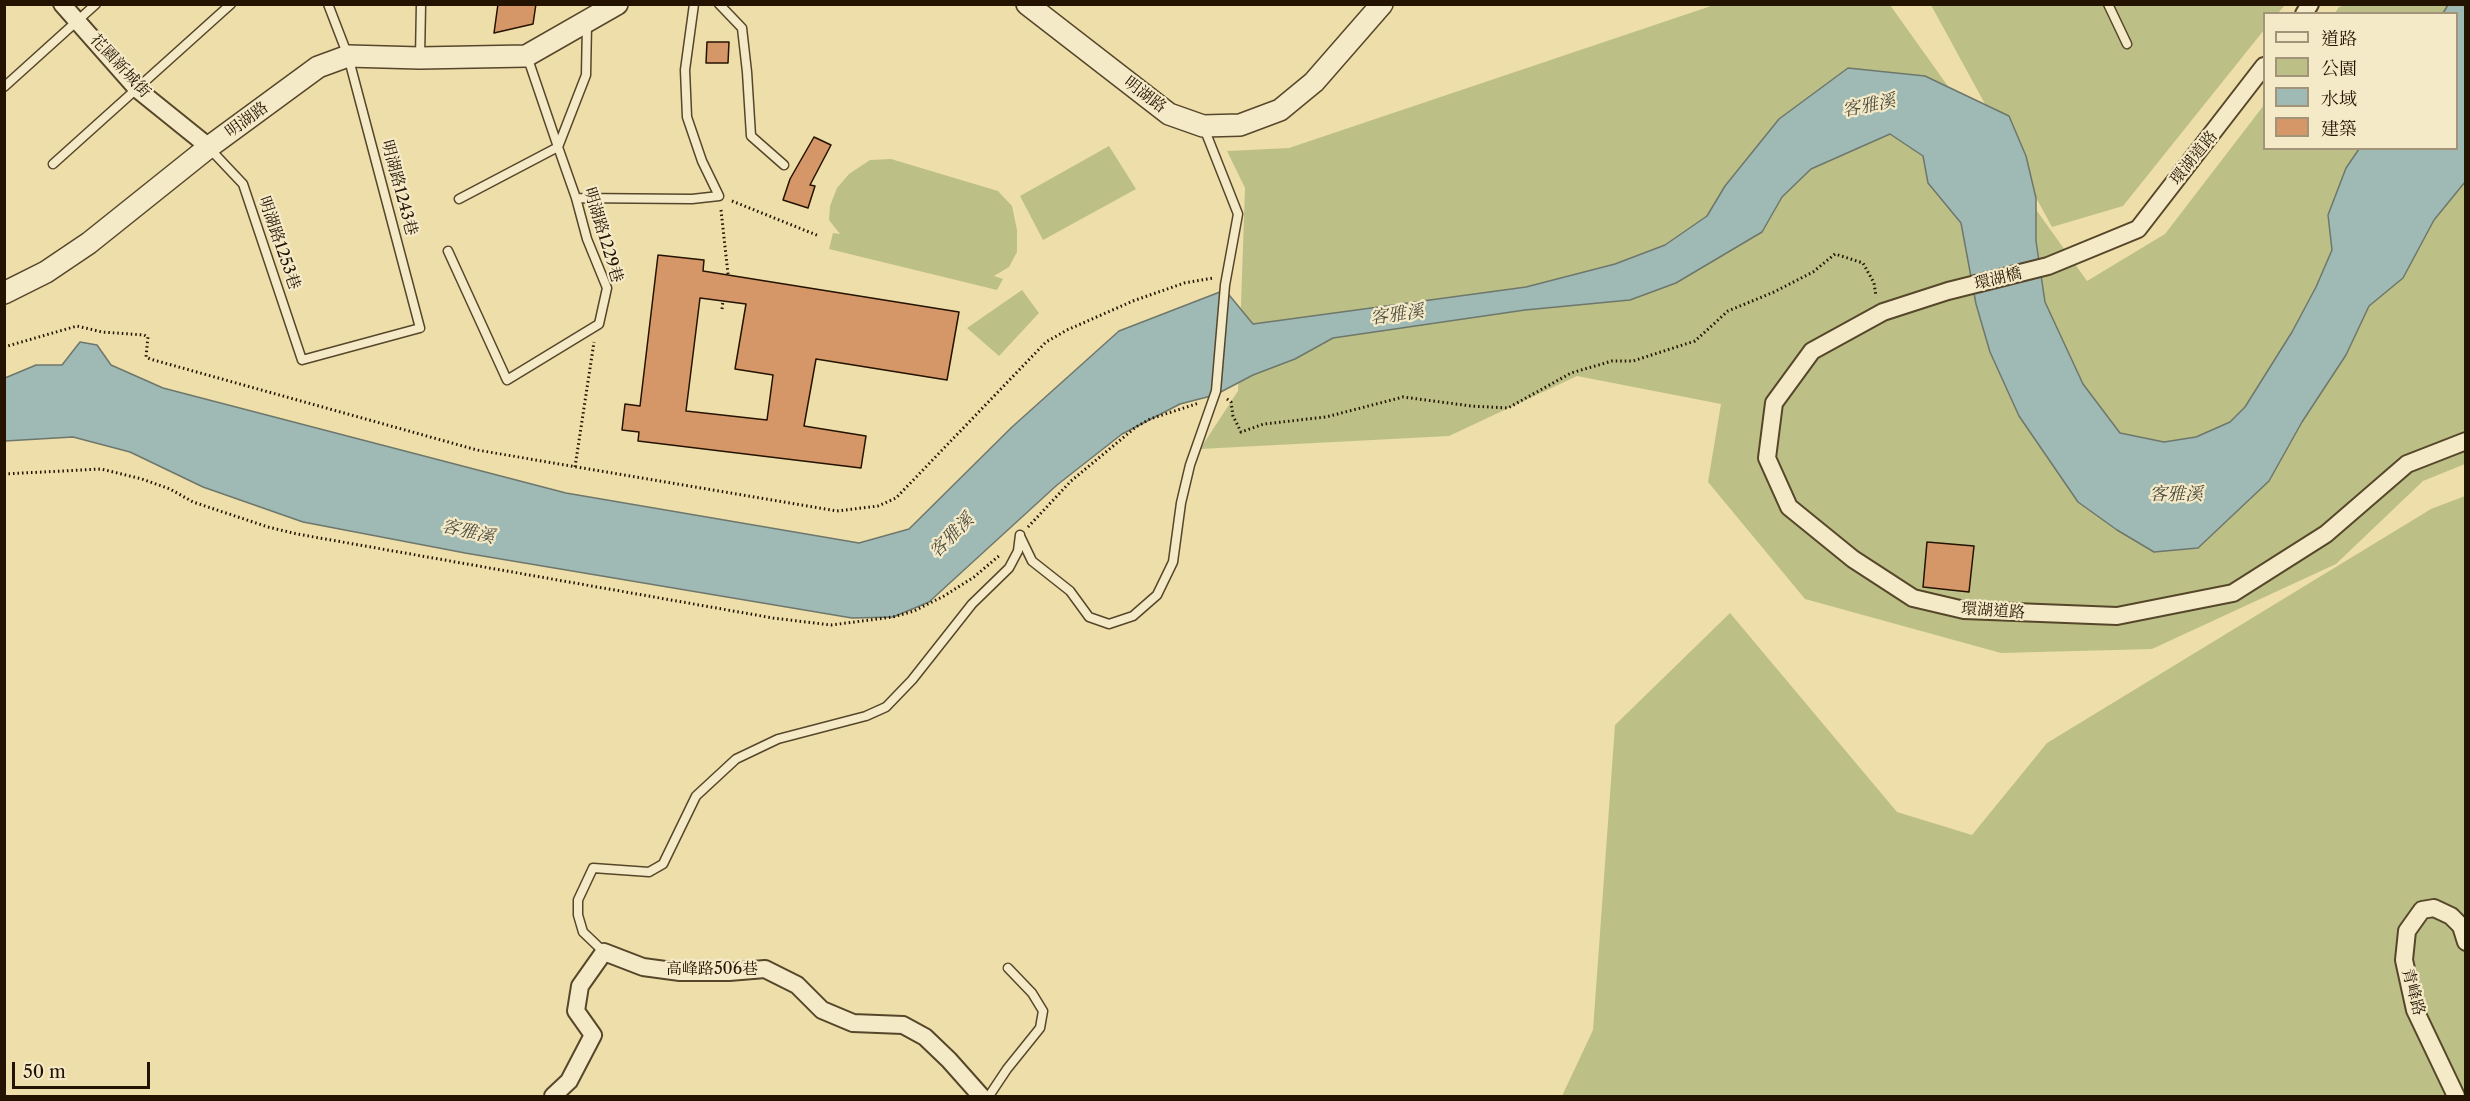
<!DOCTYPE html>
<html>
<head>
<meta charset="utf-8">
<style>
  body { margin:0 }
  #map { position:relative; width:2470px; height:1101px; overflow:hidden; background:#eedeaa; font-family:"Libre Caslon Text","Noto Serif TC",serif }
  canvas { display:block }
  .frame { position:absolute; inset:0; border:6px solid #241300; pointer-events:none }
  .legend { position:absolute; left:2263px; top:12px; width:195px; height:138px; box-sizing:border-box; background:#f4eac8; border:2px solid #a19478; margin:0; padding:8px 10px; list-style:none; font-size:18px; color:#241300 }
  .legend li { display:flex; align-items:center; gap:12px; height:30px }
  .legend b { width:30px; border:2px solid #a19478 }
  .scale { position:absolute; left:12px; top:1062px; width:138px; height:27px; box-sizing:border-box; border:3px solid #241300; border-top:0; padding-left:8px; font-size:18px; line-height:21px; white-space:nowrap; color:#241300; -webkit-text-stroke:4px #f4eac8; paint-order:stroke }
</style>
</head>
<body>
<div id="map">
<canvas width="2470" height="1101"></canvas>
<div class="frame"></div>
<ul class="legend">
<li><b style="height:8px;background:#f4eac8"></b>道路</li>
<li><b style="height:16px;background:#bcc086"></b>公園</li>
<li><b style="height:16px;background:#9fb9b4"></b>水域</li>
<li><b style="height:16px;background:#d59768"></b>建築</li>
</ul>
<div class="scale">50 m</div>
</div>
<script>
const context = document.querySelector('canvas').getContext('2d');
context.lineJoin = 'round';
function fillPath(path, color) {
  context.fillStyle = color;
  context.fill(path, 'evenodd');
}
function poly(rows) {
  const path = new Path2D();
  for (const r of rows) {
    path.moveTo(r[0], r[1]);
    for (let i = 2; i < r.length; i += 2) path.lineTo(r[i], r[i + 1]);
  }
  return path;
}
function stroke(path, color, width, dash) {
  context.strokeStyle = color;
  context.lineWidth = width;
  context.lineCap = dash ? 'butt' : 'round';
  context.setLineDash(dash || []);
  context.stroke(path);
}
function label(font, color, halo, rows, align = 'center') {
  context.font = font + ' "Libre Caslon Text","Noto Serif TC",serif';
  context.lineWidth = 4.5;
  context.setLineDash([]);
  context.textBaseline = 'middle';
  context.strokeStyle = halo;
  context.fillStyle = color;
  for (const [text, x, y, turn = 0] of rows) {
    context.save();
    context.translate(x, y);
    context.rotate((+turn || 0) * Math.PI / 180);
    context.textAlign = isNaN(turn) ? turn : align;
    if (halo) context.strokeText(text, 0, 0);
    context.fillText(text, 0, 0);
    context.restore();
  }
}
fillPath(poly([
  [1714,5,1890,5,2087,281,2165,234,2264,105,2264,148,2456,148,2456,14,2335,13,2339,7,2347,5,2465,5,2465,464,2423,481,2336,564,2152,649,2001,653,1805,599,1708,482,1721,404,1577,376,1449,436,1200,449,1238,391,1245,188,1227,151,1289,148],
  [1931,5,2285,5,2278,13,2264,14,2264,30,2123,206,2052,227],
  [1109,146,1136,189,1043,240,1020,196],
  [891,159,998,191,1012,206,1017,230,1017,252,1009,267,994,276,1003,279,997,290,829,249,833,233,840,234,829,220,830,206,837,188,849,174,870,160],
  [1022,290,1039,313,999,356,967,328],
  [2465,496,2465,1096,1562,1096,1593,1030,1615,725,1730,613,1897,812,1972,835,2047,743,2431,509]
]), '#bcc086');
const water = poly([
  [2448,5,2465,5,2465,182,2434,220,2403,278,2369,306,2346,355,2302,422,2269,481,2198,548,2154,552,2117,530,2078,502,2019,416,1990,352,1976,304,1961,223,1928,183,1923,156,1890,134,1811,169,1782,197,1762,232,1676,283,1630,300,1525,310,1333,338,1295,359,1253,375,1215,395,1180,404,1122,434,1057,485,929,602,893,617,852,618,465,553,303,522,203,487,130,452,73,437,5,441,5,378,36,365,62,365,80,342,97,345,111,365,163,388,566,493,859,543,909,529,1012,427,1119,331,1225,290,1253,324,1526,287,1615,264,1665,245,1707,216,1725,186,1779,119,1848,68,1925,76,2009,116,2026,156,2036,198,2036,241,2045,302,2083,384,2120,433,2164,442,2196,437,2230,422,2245,407,2292,332,2316,287,2332,250,2328,215,2346,168,2359,149,2456,148,2456,14,2443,13,2448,5]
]);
fillPath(water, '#9fb9b4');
stroke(water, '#6e776c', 1.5);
const building = poly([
  [498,4,536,4,533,24,494,33,498,4],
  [707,42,729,42,728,63,706,63,707,42],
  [814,137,831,145,810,185,815,186,808,208,783,200,790,179,814,137],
  [658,255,704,260,703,271,959,312,947,380,816,359,804,426,866,436,861,468,638,441,639,432,622,430,625,404,640,406,658,255],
  [700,298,746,304,735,369,773,375,767,420,686,411,700,298],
  [1927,542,1974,546,1969,592,1923,587,1927,542]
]);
fillPath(building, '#d59768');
stroke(building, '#241300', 1.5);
const service = poly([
  [719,4,742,28,747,72,751,136,784,165],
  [2108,4,2127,44],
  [420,58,421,4],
  [4,87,96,4],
  [209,148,243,184,302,360,420,328,348,56,328,4],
  [53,164,231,4],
  [576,198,692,199,719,196,702,161,687,117,685,70,694,4],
  [459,199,558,147,527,56],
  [448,251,507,380,599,324,607,288,587,239,576,198,558,147,586,75,587,24],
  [1020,536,1032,561,1070,591,1089,617,1109,624,1133,616,1157,595,1173,562,1181,503,1190,465,1216,391,1225,285,1238,214,1204,128],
  [604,952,583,932,578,915,578,900,593,868,649,872,663,864,696,796,736,759,778,739,866,716,886,707,912,680,972,604,1009,568,1018,551,1020,535],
  [989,1096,1007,1069,1040,1028,1043,1011,1032,993,1008,968]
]);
const minor = poly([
  [62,4,137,89,209,147],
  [2304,14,2310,4],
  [2264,66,2138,229,2048,266,1948,291,1883,312,1812,351,1774,403,1767,458,1789,507,1853,559,1913,598,1964,610,2117,616,2233,593,2326,534,2407,464,2466,441],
  [553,1096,569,1081,593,1035,576,1011,580,986,604,952,643,967,680,972,729,972,765,969,797,985,822,1010,853,1023,903,1025,925,1037,949,1060,981,1096],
  [2456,1096,2415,1010,2404,960,2407,931,2422,910,2434,908,2451,916,2461,926,2466,942]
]);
const tertiary = poly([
  [1027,4,1169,114,1203,126,1240,125,1280,110,1314,82,1382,4],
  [4,293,46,272,89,243,209,147,318,67,348,56,420,58,526,56,617,4]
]);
stroke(service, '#56462a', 11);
stroke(minor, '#56462a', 20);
stroke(tertiary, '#56462a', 24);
stroke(poly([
  [732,201,819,236],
  [721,210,728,274],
  [722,309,723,301],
  [4,347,77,326,102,332,144,335,148,337,146,357,150,359,477,450,837,511,878,506,896,498,1046,342,1067,330,1133,301,1184,283,1213,278],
  [1227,399,1231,402,1233,416,1241,432,1264,424,1326,417,1403,397,1471,406,1508,408,1571,373,1612,361,1633,361,1695,341,1728,311,1774,292,1813,272,1835,254,1863,263,1874,283,1876,296],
  [575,467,594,342],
  [4,474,101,469,142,479,170,489,193,502,268,527,297,534,773,618,831,625,893,617,914,611,944,596,974,577,1000,555],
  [1028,527,1071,481,1136,427,1150,419,1199,403]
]), '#241300', 3, [1.5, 3]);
stroke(service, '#f4eac8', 8);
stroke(minor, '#f4eac8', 16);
stroke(tertiary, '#f4eac8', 21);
label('16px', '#241300', '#f4eac8', [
  ["花園新城街",120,66,47],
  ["明湖路",1145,95,37],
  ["明湖路",247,120,-36],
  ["環湖道路",2194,158,-51],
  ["明湖路1243巷",399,188,75],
  ["明湖路1229巷",603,235,73],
  ["明湖路1253巷",279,243,71],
  ["環湖橋",1998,279,-14],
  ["環湖道路",1993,611,4],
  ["高峰路506巷",712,969],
  ["青峰路",2413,992,75]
]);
label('italic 18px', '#4f4d3f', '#f4eac8', [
  ["客雅溪",1869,106,-11],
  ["客雅溪",1397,315,-8],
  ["客雅溪",2176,495],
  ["客雅溪",468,532,13],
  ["客雅溪",952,536,-45]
]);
</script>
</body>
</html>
